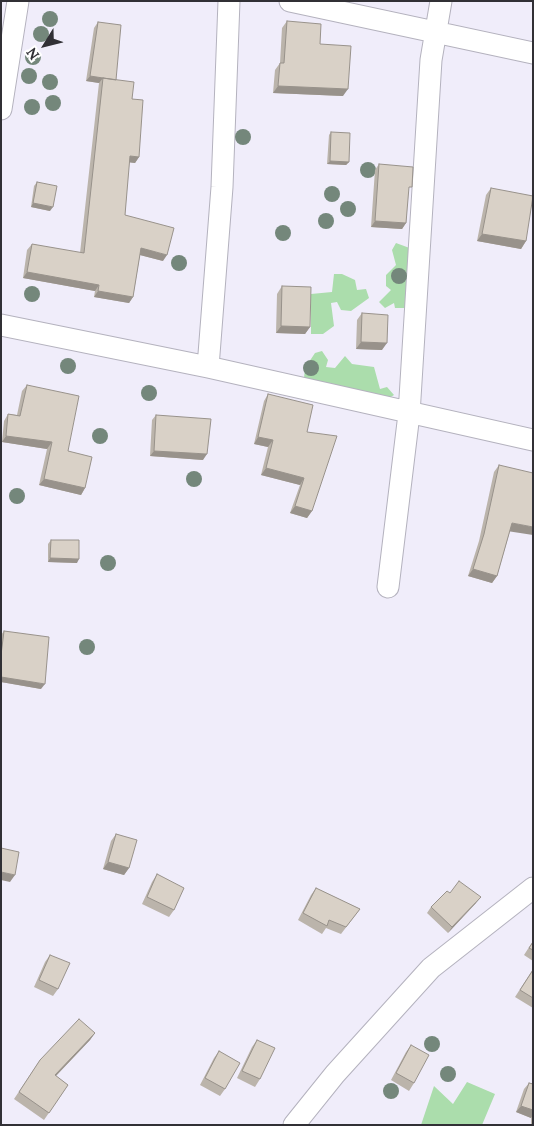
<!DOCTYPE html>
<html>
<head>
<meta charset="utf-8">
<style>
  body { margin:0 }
  #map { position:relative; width:534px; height:1126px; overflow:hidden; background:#f0edfa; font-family:Lora,serif }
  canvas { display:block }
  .frame { position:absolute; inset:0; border:2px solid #313035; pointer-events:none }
  .north { position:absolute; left:20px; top:20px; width:50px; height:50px; -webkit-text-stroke:4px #fff; paint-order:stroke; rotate:234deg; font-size:14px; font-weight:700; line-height:20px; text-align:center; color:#313035 }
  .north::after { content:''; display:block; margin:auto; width:18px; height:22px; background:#313035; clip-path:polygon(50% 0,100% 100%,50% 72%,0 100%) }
</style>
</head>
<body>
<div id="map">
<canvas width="534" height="1126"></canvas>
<div class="frame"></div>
<div class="north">N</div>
</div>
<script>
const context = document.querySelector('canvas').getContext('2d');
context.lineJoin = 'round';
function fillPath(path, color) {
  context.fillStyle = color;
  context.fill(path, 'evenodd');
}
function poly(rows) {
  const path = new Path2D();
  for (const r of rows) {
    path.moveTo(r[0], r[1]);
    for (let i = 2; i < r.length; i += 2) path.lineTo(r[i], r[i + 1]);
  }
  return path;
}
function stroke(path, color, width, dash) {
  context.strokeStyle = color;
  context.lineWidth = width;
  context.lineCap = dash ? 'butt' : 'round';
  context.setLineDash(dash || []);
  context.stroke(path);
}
fillPath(poly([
  [396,243,415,250,409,308,395,308,394,303,385,308,379,302,391,290,386,286,386,275,396,265,392,250],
  [334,274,342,274,355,280,357,290,366,289,369,298,351,311,341,310,337,302,331,303,334,326,323,334,311,334,311,294,332,292],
  [322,351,328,360,326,367,335,368,345,356,352,364,374,367,380,389,387,387,394,395,381,403,304,378,305,368,315,353],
  [467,1082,495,1094,482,1125,421,1125,434,1086,453,1104]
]), '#abddac');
const minor = poly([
  [290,1,533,53],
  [1,109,18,1],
  [1,325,208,367,533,440],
  [208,367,222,187,229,1],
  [388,587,409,414,431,60,441,1],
  [294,1125,335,1074,431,968,533,888]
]);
stroke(minor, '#b4b2be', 23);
stroke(minor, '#fff', 21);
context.fillStyle = '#74877b';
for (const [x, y] of [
  [50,19],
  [41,34],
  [33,57],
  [29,76],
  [50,82],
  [53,103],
  [32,107],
  [243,137],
  [368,170],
  [332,194],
  [348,209],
  [326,221],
  [283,233],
  [179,263],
  [399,276],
  [32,294],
  [68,366],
  [311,368],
  [149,393],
  [100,436],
  [194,479],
  [17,496],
  [108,563],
  [87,647],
  [432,1044],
  [448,1074],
  [391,1091]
]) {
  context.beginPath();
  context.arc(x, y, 8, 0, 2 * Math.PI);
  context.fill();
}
fillPath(poly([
  [287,21,320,44,343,96,273,93,275,70,280,63,282,28],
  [98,22,116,80,132,99,139,157,135,163,129,162,125,215,163,261,140,255,133,297,129,303,94,297,95,291,23,278,27,250,32,244,80,253,99,83,86,81,94,28],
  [331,132,349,162,346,165,327,164,329,135],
  [379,164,408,192,406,223,402,229,371,227,375,170],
  [37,182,50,211,31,207,34,186],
  [491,188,526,241,521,249,477,241,486,195],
  [282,286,310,327,305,334,276,333,277,294],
  [362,313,382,350,356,349,357,320],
  [27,385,68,451,85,488,81,495,39,485,47,449,2,442,4,421,8,414,17,415,22,391],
  [268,394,307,432,312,511,307,518,290,513,300,485,261,475,268,447,254,444,264,401],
  [156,415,203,460,150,456,152,420],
  [499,465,510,531,497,576,492,583,468,576,479,541,494,472],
  [51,540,77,563,48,562,48,544],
  [4,631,41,689,1,682,1,635],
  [116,834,129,868,124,875,103,869,111,841],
  [157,874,174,910,169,917,142,904,152,882],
  [316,888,360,909,341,934,326,928,322,934,298,920,311,895],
  [450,893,476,903,448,933,427,913,431,907],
  [533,941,533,961,524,955],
  [50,955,58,989,53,996,34,987,45,962],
  [533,969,533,1008,515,997],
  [95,1033,90,1040,56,1076,68,1085,44,1120,14,1099,40,1060],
  [257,1040,260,1079,255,1087,237,1078,252,1047],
  [411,1045,414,1083,409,1091,391,1080,406,1052],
  [219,1051,225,1089,220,1096,200,1085,214,1058],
  [529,1083,533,1084,533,1125,531,1125,531,1118,516,1112,524,1089]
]), '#bbb4ab');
fillPath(poly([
  [90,76,116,80,103,78,99,83,86,81],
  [278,86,348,89,343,96,273,93],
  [130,156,139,157,135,163,126,162],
  [330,161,349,162,346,165,327,164],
  [33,203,53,207,50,211,31,207],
  [375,221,406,223,402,229,371,227],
  [482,234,526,241,521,249,477,241],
  [141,248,167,255,163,261,136,254],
  [27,272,99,285,95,291,23,278],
  [98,291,133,297,129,303,94,297],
  [281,326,310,327,305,334,276,333],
  [361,342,387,343,382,350,356,349],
  [6,436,52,442,47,449,2,442],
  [258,437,273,440,268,447,254,444],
  [154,451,207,454,203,460,150,456],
  [266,468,304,478,300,485,261,475],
  [44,479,85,488,81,495,39,485],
  [295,506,312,511,307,518,290,513],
  [512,523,533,527,533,535,507,531],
  [50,558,79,559,77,563,48,562],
  [473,569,497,576,492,583,468,576],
  [1,677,45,684,41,689,1,682],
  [108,862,129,868,124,875,103,869],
  [1,872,15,875,10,882,1,880],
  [481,897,476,903,448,933,452,927],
  [95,1033,90,1040,50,1082,55,1075],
  [521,1106,533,1110,533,1115,531,1118,516,1112]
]), '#98928b');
const building = poly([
  [287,21,321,24,320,44,351,46,348,89,278,86,280,63,284,63,287,21],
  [98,22,121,25,116,80,90,76,98,22],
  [103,78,134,82,132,99,143,100,139,157,130,156,125,215,174,228,167,255,141,248,133,297,98,291,99,285,27,272,32,244,84,253,103,78],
  [331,132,350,133,349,162,330,161,331,132],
  [379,164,413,167,412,187,409,187,406,223,375,221,379,164],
  [37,182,57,186,53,207,33,203,37,182],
  [491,188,533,196,526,241,482,234,491,188],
  [282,286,311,287,310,327,281,326,282,286],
  [362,313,388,315,387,343,361,342,362,313],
  [27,385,79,396,68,451,92,457,85,488,44,479,52,442,6,436,8,414,20,416,27,385],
  [268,394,313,405,307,432,337,436,312,511,295,506,304,478,266,468,273,440,258,437,268,394],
  [156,415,211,419,207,454,154,451,156,415],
  [499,465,533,473,533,527,512,523,497,576,473,569,484,534,499,465],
  [51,540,79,540,79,559,50,558,51,540],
  [4,631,49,637,45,684,1,677,1,655,4,631],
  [116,834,137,840,129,868,108,862,116,834],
  [1,848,19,852,15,875,1,872,1,848],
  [157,874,184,888,174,910,147,897,157,874],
  [459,881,481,897,452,927,431,907,447,891,450,893,459,881],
  [316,888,360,909,346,927,329,920,327,926,303,913,316,888],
  [533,942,533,950,529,948,533,942],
  [50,955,70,963,58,989,39,980,50,955],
  [533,970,533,998,520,990,533,970],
  [79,1019,95,1033,55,1075,68,1085,49,1113,19,1092,40,1060,79,1019],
  [257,1040,275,1048,260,1079,242,1071,257,1040],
  [411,1045,429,1055,414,1083,396,1073,411,1045],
  [219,1051,240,1063,225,1089,205,1078,219,1051],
  [529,1083,533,1084,533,1110,521,1106,529,1083]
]);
fillPath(building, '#d9d1c7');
stroke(building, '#98928b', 1);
</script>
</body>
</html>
